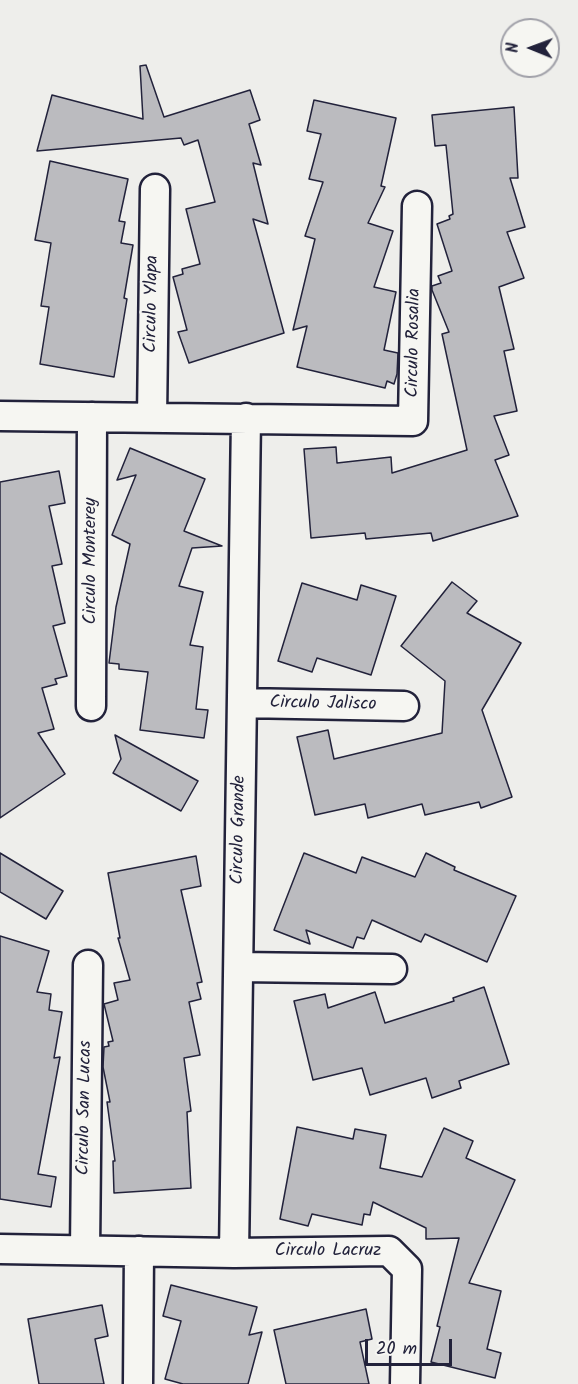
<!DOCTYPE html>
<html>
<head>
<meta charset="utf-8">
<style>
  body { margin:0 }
  #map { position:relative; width:578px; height:1384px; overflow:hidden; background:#eeeeeb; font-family:Kalam,sans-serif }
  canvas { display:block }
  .north { position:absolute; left:500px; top:18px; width:60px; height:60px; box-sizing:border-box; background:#f6f6f2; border:2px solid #a1a1a9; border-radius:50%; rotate:271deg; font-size:16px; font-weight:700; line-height:24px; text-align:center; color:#22223b }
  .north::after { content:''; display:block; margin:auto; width:21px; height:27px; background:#22223b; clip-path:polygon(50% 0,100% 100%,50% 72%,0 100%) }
  .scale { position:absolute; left:365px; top:1339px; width:87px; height:27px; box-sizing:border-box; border:3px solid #22223b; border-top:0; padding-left:8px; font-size:18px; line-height:21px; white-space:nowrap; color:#22223b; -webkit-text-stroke:4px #f6f6f2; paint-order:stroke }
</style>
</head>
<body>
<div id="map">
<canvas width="578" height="1384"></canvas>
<div class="north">N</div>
<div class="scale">20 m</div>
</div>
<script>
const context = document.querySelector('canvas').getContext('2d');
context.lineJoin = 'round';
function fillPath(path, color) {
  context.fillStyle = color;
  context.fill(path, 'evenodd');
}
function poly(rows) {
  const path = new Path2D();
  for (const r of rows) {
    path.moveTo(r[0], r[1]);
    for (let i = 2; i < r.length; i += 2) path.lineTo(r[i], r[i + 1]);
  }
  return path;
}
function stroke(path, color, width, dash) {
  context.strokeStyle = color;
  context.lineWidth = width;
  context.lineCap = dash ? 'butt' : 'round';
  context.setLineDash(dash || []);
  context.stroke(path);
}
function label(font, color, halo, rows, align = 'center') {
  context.font = font + ' Kalam,sans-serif';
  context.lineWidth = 4.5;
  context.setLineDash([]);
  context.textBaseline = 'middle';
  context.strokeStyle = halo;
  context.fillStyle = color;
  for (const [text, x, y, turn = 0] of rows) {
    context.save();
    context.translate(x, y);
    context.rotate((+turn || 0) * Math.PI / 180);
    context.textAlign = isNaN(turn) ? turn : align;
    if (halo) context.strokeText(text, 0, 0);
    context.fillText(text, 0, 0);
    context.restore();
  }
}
const building = poly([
  [146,65,164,117,250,90,260,120,249,124,261,165,253,163,268,224,253,219,284,333,189,363,178,332,187,330,173,277,183,274,182,269,200,264,186,209,215,202,198,140,184,145,181,138,37,151,52,95,143,119,140,66,146,65],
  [314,100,396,118,381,186,385,187,368,223,393,231,374,287,396,292,384,350,398,353,397,374,394,384,387,381,385,388,297,367,307,326,293,330,315,239,305,236,323,182,309,179,321,134,307,131,314,100],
  [514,107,518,178,510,178,525,227,507,232,524,278,499,287,514,349,504,351,517,411,494,416,509,455,495,460,518,516,433,541,431,533,366,539,365,533,311,538,304,449,336,447,337,463,391,457,392,473,467,450,442,334,449,332,432,290,432,286,441,283,438,276,452,271,437,224,450,219,449,216,453,214,446,145,435,146,432,115,514,107],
  [50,161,128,179,119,221,125,222,121,243,133,245,124,298,127,299,114,377,40,364,49,307,41,306,51,243,35,240,50,161],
  [130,448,205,479,184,531,222,546,192,548,179,586,203,592,190,645,203,647,196,709,208,710,204,738,140,730,148,672,119,669,119,664,109,663,116,607,130,544,112,535,136,475,117,480,130,448],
  [59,471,65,503,49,506,62,564,52,566,65,623,53,626,67,676,55,679,57,684,42,688,54,729,38,733,65,774,0,818,0,482,59,471],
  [452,582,477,601,467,613,521,643,482,710,512,797,481,808,479,802,425,815,422,804,368,818,365,804,315,815,297,737,328,730,334,759,442,733,445,681,401,646,452,582],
  [302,583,357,600,361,585,396,596,371,675,317,658,312,672,278,661,302,583],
  [115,735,198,781,181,811,113,773,121,759,115,735],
  [0,853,63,891,46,919,0,892,0,853],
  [304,853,356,873,362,857,415,877,426,853,455,867,454,870,516,896,487,962,425,934,421,942,372,920,364,939,357,937,353,948,306,930,310,944,274,930,304,853],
  [196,856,201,886,181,890,202,982,197,983,201,999,189,1002,200,1055,184,1058,191,1111,187,1112,191,1188,114,1193,113,1161,115,1161,107,1102,110,1102,103,1067,104,1047,109,1046,108,1042,113,1041,104,1004,118,1000,114,983,130,980,118,938,120,938,108,873,196,856],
  [0,936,49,951,37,992,51,994,49,1010,62,1012,54,1058,60,1057,38,1174,56,1177,51,1207,0,1199,0,936],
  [484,987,509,1064,459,1081,461,1088,432,1098,426,1078,370,1095,362,1068,313,1080,294,1001,325,994,328,1008,375,992,385,1023,454,1001,453,998,484,987],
  [297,1127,353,1139,355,1129,386,1135,380,1168,422,1177,444,1128,473,1141,466,1158,515,1180,469,1283,501,1291,487,1349,501,1353,495,1378,431,1362,440,1327,437,1326,459,1238,426,1239,426,1228,373,1202,370,1215,364,1214,362,1225,312,1214,308,1226,280,1219,297,1127],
  [171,1285,257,1307,249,1335,262,1332,248,1384,183,1384,165,1379,181,1321,163,1316,171,1285],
  [102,1305,108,1336,95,1339,104,1384,39,1384,28,1319,102,1305],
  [366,1309,372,1339,360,1342,369,1384,286,1384,274,1330,366,1309]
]);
fillPath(building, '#bbbbbf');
stroke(building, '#22223b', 1.5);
const street = poly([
  [0,416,413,421,417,206],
  [152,418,155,189],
  [242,703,404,706],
  [91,706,92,417],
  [239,967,392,969],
  [0,1249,234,1253,389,1251,407,1269,405,1384],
  [85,1250,88,965],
  [234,1253,246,418],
  [138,1384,139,1251]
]);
stroke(street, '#22223b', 33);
stroke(street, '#f6f6f2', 28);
label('18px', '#22223b', '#f6f6f2', [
  ["Circulo Ylapa",153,304,-89],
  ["Circulo Rosalia",415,343,-89],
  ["Circulo Monterey",92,561,-90],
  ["Circulo Jalisco",323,705,1],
  ["Circulo Grande",240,830,-89],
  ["Circulo San Lucas",86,1108,-89],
  ["Circulo Lacruz",328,1252]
]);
</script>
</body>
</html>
